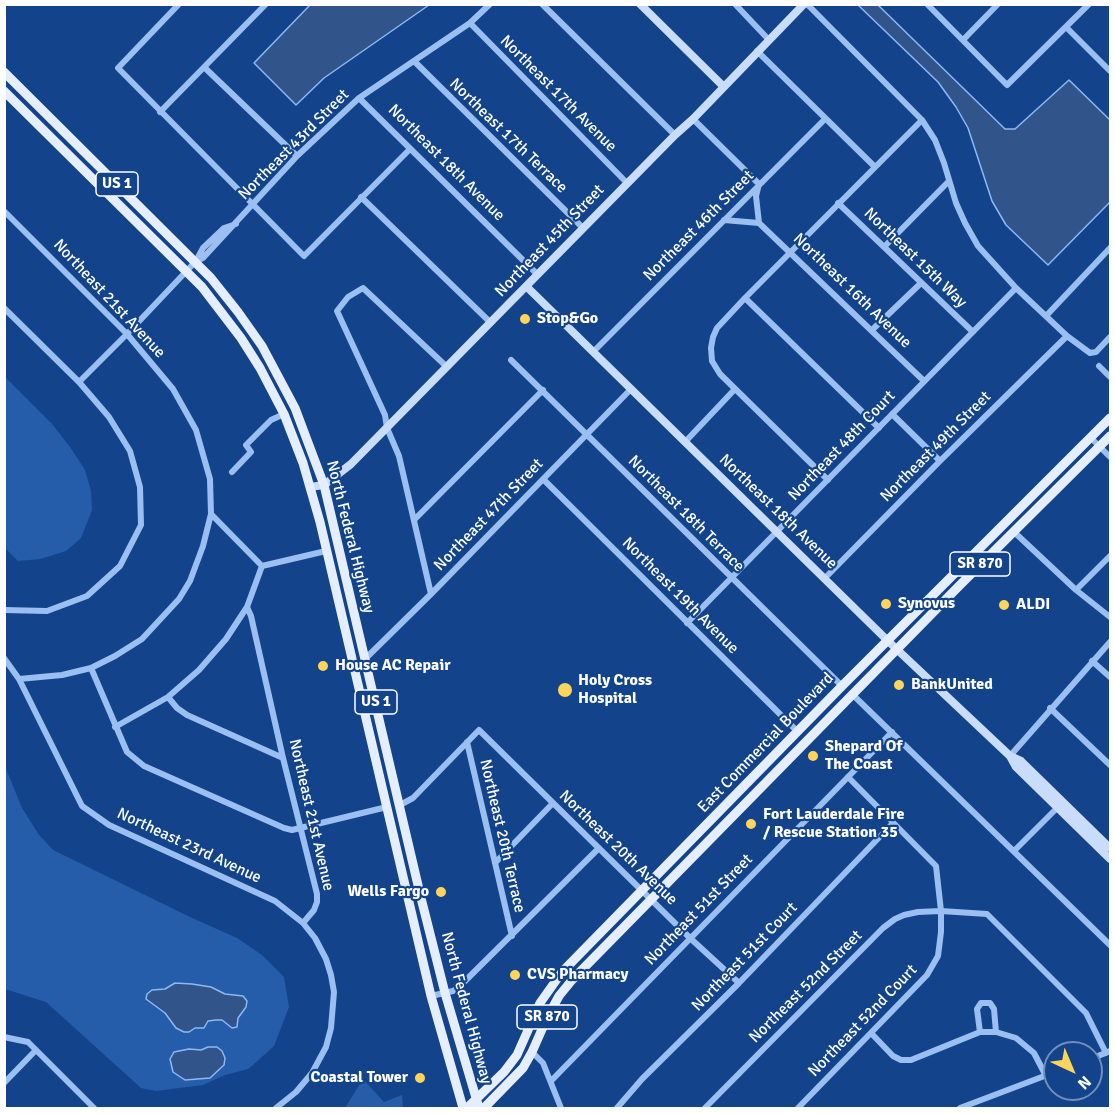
<!DOCTYPE html>
<html>
<head>
<meta charset="utf-8">
<style>
  body { margin:0 }
  #map { position:relative; width:1115px; height:1113px; overflow:hidden; background:#13448b; font-family:Signika,sans-serif }
  canvas { display:block }
  .frame { position:absolute; inset:0; border:6px solid #fff; pointer-events:none }
  .north { position:absolute; left:1043px; top:1041px; width:60px; height:60px; box-sizing:border-box; background:#13448b; border:2px solid #718fb9; border-radius:50%; rotate:136deg; font-size:16px; font-weight:700; line-height:24px; text-align:center; color:#fff }
  .north::after { content:''; display:block; margin:auto; width:21px; height:27px; background:#ffd45a; clip-path:polygon(50% 0,100% 100%,50% 72%,0 100%) }
</style>
</head>
<body>
<div id="map">
<canvas width="1115" height="1113"></canvas>
<div class="frame"></div>
<div class="north">N</div>
</div>
<script>
const context = document.querySelector('canvas').getContext('2d');
context.lineJoin = 'round';
function fillPath(path, color) {
  context.fillStyle = color;
  context.fill(path, 'evenodd');
}
function poly(rows) {
  const path = new Path2D();
  for (const r of rows) {
    path.moveTo(r[0], r[1]);
    for (let i = 2; i < r.length; i += 2) path.lineTo(r[i], r[i + 1]);
  }
  return path;
}
function stroke(path, color, width, dash) {
  context.strokeStyle = color;
  context.lineWidth = width;
  context.lineCap = dash ? 'butt' : 'round';
  context.setLineDash(dash || []);
  context.stroke(path);
}
function label(font, color, halo, rows, align = 'center') {
  context.font = font + ' Signika,sans-serif';
  context.lineWidth = 4.5;
  context.setLineDash([]);
  context.textBaseline = 'middle';
  context.strokeStyle = halo;
  context.fillStyle = color;
  for (const [text, x, y, turn = 0] of rows) {
    context.save();
    context.translate(x, y);
    context.rotate((+turn || 0) * Math.PI / 180);
    context.textAlign = isNaN(turn) ? turn : align;
    if (halo) context.strokeText(text, 0, 0);
    context.fillText(text, 0, 0);
    context.restore();
  }
}
fillPath(poly([
  [5,377,52,424,70,447,85,470,91,491,92,510,81,538,66,551,40,559,18,561,5,548],
  [4,764,22,808,39,835,53,850,190,917,237,938,262,955,284,977,289,1007,274,1046,253,1065,248,1069,225,1075,203,1085,156,1091,141,1088,46,1002,5,989],
  [363,1079,384,1102,402,1095,403,1108,345,1108]
]), '#255daa');
const water = poly([
  [310,5,310,4,429,5,324,78,296,105,254,63,310,5],
  [858,5,878,5,1005,129,1015,129,1069,80,1110,120,1110,202,1048,265,1006,225,992,201,968,128,956,107,938,82,858,5],
  [175,983,192,984,211,987,225,994,243,996,247,1001,246,1007,238,1018,237,1027,232,1028,222,1020,216,1020,208,1021,204,1028,195,1028,189,1032,184,1032,176,1028,165,1013,146,999,147,994,152,990,165,989,175,983],
  [208,1047,217,1047,222,1051,225,1058,224,1065,210,1078,185,1080,173,1072,170,1059,174,1052,189,1049,201,1050,208,1047]
]);
fillPath(water, '#31558a');
stroke(water, '#8cb9f4', 1.5);
stroke(poly([
  [179,4,118,68,304,256,410,149],
  [542,4,675,135],
  [735,4,769,40],
  [807,4,922,120,935,140,944,163,956,203,965,223,978,246,1016,288,1067,336,1090,353,1096,352,1110,337],
  [927,4,1007,85,1089,4],
  [470,23,627,183],
  [1067,28,1110,71],
  [963,40,998,4],
  [757,51,875,167],
  [415,62,583,228],
  [205,68,297,156],
  [359,98,538,275],
  [160,112,266,4],
  [693,119,759,184,756,196,759,223,924,381],
  [361,197,491,323],
  [838,203,973,332],
  [4,211,127,334,173,389,196,430,210,479,211,514,262,566],
  [724,220,759,223],
  [884,247,949,181],
  [196,261,203,258,297,156,359,98,470,23,490,4],
  [745,298,879,428],
  [4,308,79,382,109,417,130,451,140,487,141,525,120,566,87,596,47,611,4,610],
  [1046,316,1110,248],
  [872,330,921,283],
  [593,352,825,119],
  [511,360,842,686],
  [1099,366,1110,377],
  [79,382,127,334,196,261,203,248,224,228,236,224],
  [892,414,940,461],
  [1091,438,1110,457],
  [685,442,735,389],
  [232,472,251,452,246,445,271,420,284,414],
  [543,479,798,732],
  [828,480,720,374,712,361,711,348,713,337,717,328,745,298,922,120],
  [415,519,543,390],
  [1013,531,1076,590,1110,617],
  [262,566,326,551],
  [825,578,940,461,1067,336],
  [1076,590,1110,556],
  [431,594,399,456,387,428,385,415,337,311,348,297,363,288,447,367],
  [247,607,251,616,283,758,317,894,317,902,314,910,303,923,315,938,326,959,331,975,334,992,331,1028,326,1047,312,1073,296,1092,276,1108],
  [687,623,1016,288],
  [4,658,19,679,82,806,109,825,275,901,303,923],
  [365,659,431,594,631,389],
  [1092,661,1110,677],
  [91,668,127,752,144,766,284,828,292,830,387,807],
  [19,679,62,675,91,668,115,656,142,639,179,599,190,581,203,546,211,514],
  [852,694,1110,945],
  [168,697,177,708,187,715,283,758],
  [1050,708,1110,765],
  [115,727,168,697,199,670,226,639,247,607,262,566],
  [467,742,512,936],
  [1010,756,1110,642],
  [848,777,936,866,941,911,987,914,1086,1013,1106,1053],
  [400,805,413,798,479,730,690,938,739,983],
  [1014,851,1059,806],
  [495,863,553,803],
  [431,996,453,991,459,987,599,848],
  [980,1032,977,1009,981,1003,990,1003,994,1009,996,1032],
  [871,1033,893,1056,901,1060,911,1060,980,1032,996,1032,1016,1038,1034,1053,1046,1076],
  [4,1037,28,1042,94,1108],
  [532,1052,543,1063,561,1108],
  [1091,1059,1110,1051],
  [551,1081,892,732],
  [4,1083,36,1050],
  [617,1108,642,1079,739,983,893,823],
  [705,1108,883,928,895,919,904,915,918,912,941,911,941,932,938,956,927,975,798,1108],
  [960,1108,1055,1072]
]), '#9abff0', 6);
stroke(poly([
  [640,4,723,86],
  [527,287,888,641,1010,756,1016,767,1110,859],
  [310,487,324,485,351,464,675,135,693,119,804,4],
  [1010,756,1021,761,1110,848]
]), '#c9ddfb', 8);
stroke(poly([
  [4,72,211,278,238,312,262,346,295,408,324,485,421,898,445,993,479,1108],
  [4,91,202,287,241,338,260,368,284,414,303,463,320,522,431,996,463,1108],
  [467,1108,504,1072,517,1055,540,1003,562,972,842,686,1110,418],
  [484,1108,523,1068,532,1052,547,1018,559,996,572,980,959,586,1110,436]
]), '#e4eeff', 9);
for (const [x, y, r, color] of [
  [525,319,6,"#ffd45a"],
  [886,604,6,"#ffd45a"],
  [1004,605,6,"#ffd45a"],
  [323,666,6,"#ffd45a"],
  [899,685,6,"#ffd45a"],
  [565,690,8,"#ffd45a"],
  [813,756,6,"#ffd45a"],
  [751,824,6,"#ffd45a"],
  [441,892,6,"#ffd45a"],
  [515,975,6,"#ffd45a"],
  [420,1078,6,"#ffd45a"]
]) {
  const dot = new Path2D();
  dot.arc(x, y, r, 0, 2 * Math.PI);
  context.fillStyle = color;
  context.fill(dot);
  stroke(dot, '#13448b', 2);
}
for (const [x, y, w] of [
  [117,184,42],
  [980,564,60],
  [376,702,42],
  [547,1017,60]
]) {
  const box = new Path2D();
  box.roundRect(x - w / 2, y - 12, w, 24, 4.5);
  context.fillStyle = '#13448b';
  context.fill(box);
  stroke(box, '#fff', 1.5);
}
label('bold 15px', '#fff', null, [
  ["US 1",117,184],
  ["SR 870",980,564],
  ["US 1",376,702],
  ["SR 870",547,1017]
]);
label('16px', '#fff', '#13448b', [
  ["Northeast 17th Avenue",558,94,45],
  ["Northeast 17th Terrace",508,136,44],
  ["Northeast 43rd Street",294,145,-45],
  ["Northeast 18th Avenue",446,163,45],
  ["Northeast 46th Street",699,226,-45],
  ["Northeast 45th Street",550,241,-46],
  ["Northeast 15th Way",915,258,44],
  ["Northeast 16th Avenue",852,291,44],
  ["Northeast 21st Avenue",109,299,47],
  ["Northeast 48th Court",842,446,-46],
  ["Northeast 49th Street",936,447,-45],
  ["Northeast 18th Avenue",778,512,44],
  ["Northeast 18th Terrace",686,514,45],
  ["Northeast 47th Street",489,515,-46],
  ["North Federal Highway",350,537,76],
  ["Northeast 19th Avenue",680,596,45],
  ["East Commercial Boulevard",766,743,-46],
  ["Northeast 21st Avenue",311,815,77],
  ["Northeast 20th Terrace",502,836,77],
  ["Northeast 23rd Avenue",189,846,25],
  ["Northeast 20th Avenue",618,848,44],
  ["Northeast 51st Street",699,910,-46],
  ["Northeast 51st Court",745,957,-46],
  ["Northeast 52nd Street",806,987,-45],
  ["North Federal Highway",466,1008,75],
  ["Northeast 52nd Court",863,1021,-46]
]);
label('bold 16px', '#fff', '#13448b', [
  ["Stop&Go",537,319],
  ["Synovus",898,604],
  ["ALDI",1016,605],
  ["House AC Repair",335,666],
  ["Holy Cross",578,681],
  ["Hospital",578,699],
  ["BankUnited",911,685],
  ["Shepard Of",825,747],
  ["The Coast",825,765],
  ["Fort Lauderdale Fire",763,815],
  ["/ Rescue Station 35",763,833],
  ["Wells Fargo",429,892,"right"],
  ["CVS Pharmacy",527,975],
  ["Coastal Tower",408,1078,"right"]
], 'left');
</script>
</body>
</html>
